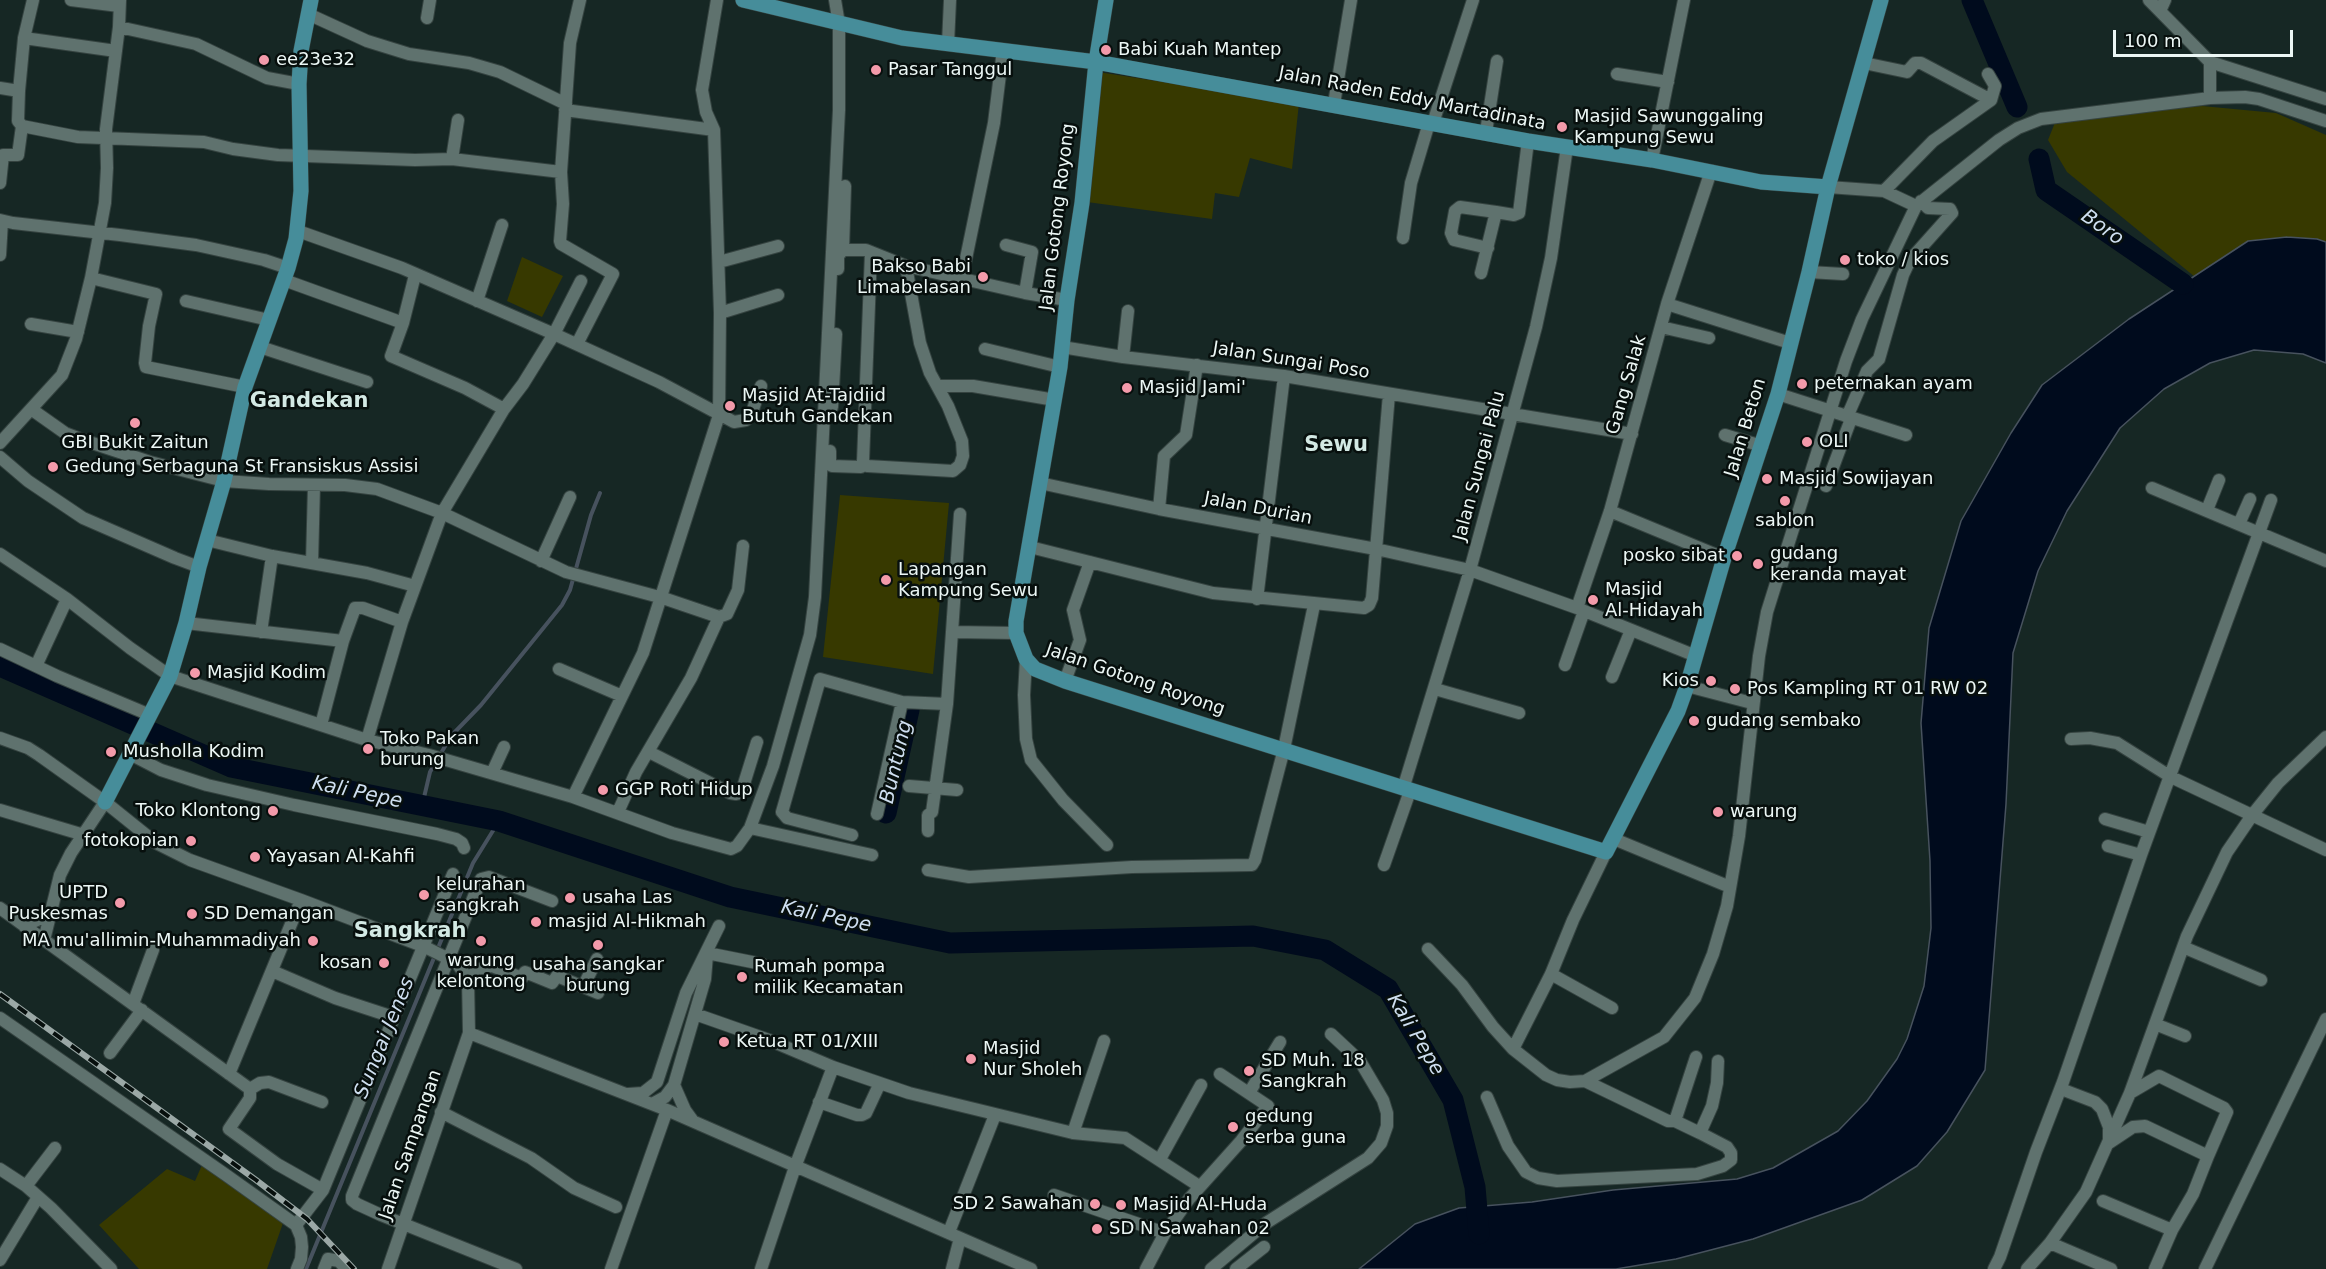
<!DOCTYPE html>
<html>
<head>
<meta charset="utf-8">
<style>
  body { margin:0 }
  #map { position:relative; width:2326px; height:1269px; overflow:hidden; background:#162724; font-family:"DejaVu Sans",sans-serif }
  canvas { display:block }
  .scale { position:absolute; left:2113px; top:30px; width:180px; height:27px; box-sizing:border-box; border:3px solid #ecf7f5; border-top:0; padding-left:8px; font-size:18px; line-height:21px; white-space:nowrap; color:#ecf7f5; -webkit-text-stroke:4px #070f0d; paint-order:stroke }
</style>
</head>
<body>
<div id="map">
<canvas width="2326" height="1269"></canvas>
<div class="scale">100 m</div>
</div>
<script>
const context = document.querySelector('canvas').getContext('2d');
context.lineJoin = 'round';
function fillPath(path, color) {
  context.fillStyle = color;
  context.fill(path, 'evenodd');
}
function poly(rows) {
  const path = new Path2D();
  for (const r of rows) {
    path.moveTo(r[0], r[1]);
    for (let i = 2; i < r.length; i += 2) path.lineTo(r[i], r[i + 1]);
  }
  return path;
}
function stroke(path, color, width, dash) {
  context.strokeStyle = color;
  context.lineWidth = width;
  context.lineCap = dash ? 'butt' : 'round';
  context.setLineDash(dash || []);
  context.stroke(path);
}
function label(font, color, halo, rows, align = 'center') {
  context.font = font + ' "DejaVu Sans",sans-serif';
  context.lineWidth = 5;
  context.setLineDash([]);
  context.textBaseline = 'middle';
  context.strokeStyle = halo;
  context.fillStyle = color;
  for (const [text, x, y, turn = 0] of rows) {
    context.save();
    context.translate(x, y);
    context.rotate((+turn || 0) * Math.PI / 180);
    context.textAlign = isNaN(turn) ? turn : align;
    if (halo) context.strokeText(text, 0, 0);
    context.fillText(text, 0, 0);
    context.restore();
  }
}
fillPath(poly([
  [1098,72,1299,103,1292,169,1250,158,1239,197,1215,193,1212,219,1087,202],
  [2202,106,2276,113,2326,135,2326,242,2317,239,2287,237,2249,241,2195,277,2067,172,2048,140,2056,120],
  [522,257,563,276,542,317,507,301],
  [840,495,949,503,933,674,823,657],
  [202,1165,283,1223,267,1269,139,1269,99,1225,167,1169,195,1181]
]), '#373900');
const water = poly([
  [2287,237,2317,239,2326,242,2326,363,2303,354,2254,350,2210,363,2164,389,2120,428,2067,511,2038,571,2013,653,2006,804,1985,1070,1947,1132,1917,1166,1862,1200,1753,1239,1676,1259,1616,1269,1359,1269,1415,1224,1459,1208,1532,1202,1613,1190,1737,1179,1773,1168,1838,1131,1867,1101,1897,1059,1907,1039,1924,986,1931,928,1930,861,1921,723,1929,628,1961,521,2011,433,2042,385,2129,319,2248,241,2287,237]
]);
fillPath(water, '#000b1d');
stroke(water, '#47525e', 1.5);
stroke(poly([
  [422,806,430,772,451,736,481,705,562,605,570,590,591,515,600,493],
  [306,1269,473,863,499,821]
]), '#47525e', 4);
stroke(poly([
  [1972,0,2017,107],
  [2039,159,2046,190,2183,284],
  [0,666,231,767,499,821,730,897,950,943,1253,936,1325,950,1388,989,1453,1100,1475,1187,1479,1234],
  [886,813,909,710]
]), '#000b1d', 21);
const minor = poly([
  [71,0,119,6],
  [2149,0,2210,62,2326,99],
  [2160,11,2165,0],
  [308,14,367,41,409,54,469,63,500,72,566,104],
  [427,18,430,0],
  [119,27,196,44,267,78,299,84],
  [24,38,116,51],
  [948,44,950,0],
  [1864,63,1907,72,1915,63,1921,63,1991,100],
  [1617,74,1668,82],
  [0,88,19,91],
  [2210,98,2245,97,2259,99,2326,121],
  [1334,104,1351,0],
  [565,110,714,130],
  [1433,123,1473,0],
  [22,126,78,137,204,142,233,149,278,155,415,160,452,159,561,172],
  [1486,132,1497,61],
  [452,159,458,120],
  [1652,160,1684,0],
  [0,183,3,155,18,155,22,126,18,121,19,91,24,38,33,0],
  [1828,187,1884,191,1916,206],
  [1884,191,1933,141,1991,100,1995,86,1988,74],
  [0,220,13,223,120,235,196,245,264,260,288,268],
  [298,231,402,268,554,334,659,382,734,422,746,420,751,415,761,386],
  [1403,238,1411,183,1429,123],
  [1006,245,1032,252,1025,293],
  [1488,248,1454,240,1451,233,1455,211,1460,207,1496,212],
  [843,250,866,250,906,266,1025,293,1067,300],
  [871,252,863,462,867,466,953,471,960,465,963,456,962,441,948,406,930,373,920,343,906,266],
  [0,255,2,221],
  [719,262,778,246],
  [838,269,838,256,843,250,845,186],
  [1809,272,1843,274],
  [1481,273,1496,212,1514,215,1519,213,1528,141],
  [415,275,403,323,391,356,465,388,504,409],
  [91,278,156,294,149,326,145,363,146,367,245,387],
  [962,278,994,123,1003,50],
  [284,280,403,323],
  [186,301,269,320],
  [477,301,502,225],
  [1667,304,1790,343],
  [720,313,778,295],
  [31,324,78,332],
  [1661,327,1709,338],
  [577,344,613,274,561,244,560,241,563,204,561,172,570,43,580,0],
  [260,347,367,382],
  [1062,347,1123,357,1284,376,1632,434],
  [985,349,1060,367],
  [1123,357,1128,311],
  [937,386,973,386,1055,400],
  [1778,394,1906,435],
  [832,407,836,334],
  [31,409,65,433,86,441,150,462,224,481,269,484,345,485,377,489,442,513,566,572,663,598,719,617,727,614,738,590,743,546],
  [1847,417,1867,371,1879,359,1903,275,1910,260,1952,213,1950,209,1928,208,1921,201],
  [1725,435,1762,446],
  [0,443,62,375,76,339,91,278,105,203,107,168,106,129,119,27,120,0],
  [830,451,830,465,832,466,861,467,864,464],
  [0,457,28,481,83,518,175,558,199,567],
  [1040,483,1159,509,1376,549,1470,570,1577,608,1696,656],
  [1826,486,1851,419],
  [2152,488,2326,561],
  [1159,509,1164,456,1186,435,1197,365],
  [2207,510,2219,480],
  [1610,511,1724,558],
  [2239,524,2250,499],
  [207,540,272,556,367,573,415,586],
  [1030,547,1213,593,1364,608,1369,605,1372,598,1389,394],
  [0,554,67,599,130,648,170,676,367,740,429,755,573,797,672,833,731,849,737,846,750,828,773,766,810,635,815,597,839,110,839,24,835,0],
  [541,561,570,497],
  [312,563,314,485],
  [1257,599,1284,376],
  [1577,608,1610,511,1667,304,1711,171],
  [186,623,343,641],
  [261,632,272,556],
  [952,632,960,514],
  [0,649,57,676,150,715],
  [1026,659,1024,695,1026,739,1031,760,1063,800,1107,845],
  [1565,665,1584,611],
  [36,666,67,599],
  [559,669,622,696],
  [1612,677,1631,630],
  [1065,681,1080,640,1073,610,1090,562],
  [1687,686,1752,703],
  [1435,689,1519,713],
  [321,725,343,641,355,608,363,608,402,622],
  [0,738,28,748,39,755,105,802,156,843,190,860,301,900,425,947,457,963,468,979,469,1033,388,1269],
  [2071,739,2090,738,2117,743,2171,777,2326,850],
  [367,740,402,622,442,513,504,409,523,384,554,334,581,281],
  [649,752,730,793,736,794,740,793,743,787,757,742],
  [130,754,161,770,207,785,294,805,437,834,456,839,462,843,464,848],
  [492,773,504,747],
  [909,786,957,790],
  [1403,789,1470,570,1536,327,1551,258,1567,147],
  [573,797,643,653,719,415,720,313,714,130,706,112,702,90,717,0],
  [0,810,84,835],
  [618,812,636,772,691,678,719,617],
  [877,814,902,702],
  [2105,819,2149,832],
  [750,828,872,855],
  [928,831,928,815,932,812,947,704,952,632,1016,633],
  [852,835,787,818,782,812,820,679,902,702,947,704],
  [1614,839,1730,887],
  [2108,846,2141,855],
  [1384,865,1410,791],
  [928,870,969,877,1132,867,1252,865,1255,860,1284,749,1314,605],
  [0,908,250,1089],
  [24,926,50,914],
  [44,940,60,875,71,853,105,802],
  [2183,947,2261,980],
  [1428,949,1462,985,1493,1027,1513,1049,1546,1075,1557,1080,1570,1082,1585,1081,1664,1037,1695,998,1713,954,1727,906,1739,836,1759,656,1767,612,1777,580,1846,361,1862,319,1916,206,1999,140,2018,128,2041,119,2210,98,2210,62],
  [707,953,762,964],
  [272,971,335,998,393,1017],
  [1551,974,1612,1008],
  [468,979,478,969,492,966,522,978,525,972,552,983,557,976,598,993],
  [584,985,597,959],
  [133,1004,153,950],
  [695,1014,769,1040,833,1067,909,1093,1073,1133,1125,1138,1199,1186],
  [0,1018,226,1175,296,1225,323,1190,453,874],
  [2155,1024,2185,1036],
  [469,1033,667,1110,1031,1269],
  [1513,1049,1551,974,1573,920,1606,852],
  [110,1053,142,1010],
  [229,1074,301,900],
  [674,1085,685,1110,693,1121],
  [250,1089,250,1098,229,1129,277,1164,323,1190],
  [250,1089,260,1083,269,1082,322,1102],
  [2061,1089,2095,1102,2102,1109,2109,1127,2109,1139],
  [1249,1093,1280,1042],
  [2130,1093,2159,1076,2224,1108,2227,1112,2208,1156],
  [628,1094,643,1093,657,1082,686,993,719,926],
  [1487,1097,1508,1146,1526,1172,1538,1178,1557,1181,1697,1174,1723,1166,1731,1160,1731,1153,1727,1147,1700,1133,1675,1121,1668,1121,1585,1081],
  [819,1102,857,1115,862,1115,866,1113,880,1083],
  [652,1104,665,1097,674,1085,705,979,707,955],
  [441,1112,531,1158,574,1188,616,1207],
  [1675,1121,1696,1057],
  [1073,1133,1104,1041],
  [1700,1133,1712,1106,1717,1083,1718,1061],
  [2109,1143,2133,1127,2145,1126,2208,1156,2193,1194,2172,1230,2155,1269],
  [1160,1159,1201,1085],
  [0,1169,26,1186,51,1208,111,1269],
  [26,1186,55,1148],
  [1054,1195,1165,1233,1189,1199,1241,1141,1268,1106,1220,1074],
  [2103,1201,2172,1230],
  [296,1225,301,1237,302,1247,301,1259,297,1269],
  [949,1232,995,1115],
  [2050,1243,2111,1269],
  [0,1260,38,1197],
  [324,1269,328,1259,339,1261,346,1269],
  [516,1269,381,1215,357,1204,352,1200,352,1196,481,879,489,877,552,901],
  [611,1269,667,1110],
  [761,1269,795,1167,833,1067],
  [952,1269,960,1238],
  [1146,1269,1165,1233],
  [1211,1269,1266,1223,1368,1158,1381,1143,1387,1126,1387,1113,1383,1100,1360,1061,1331,1034],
  [1236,1269,1264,1247],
  [1994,1269,2000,1257,2036,1152,2063,1082,2141,855,2271,500],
  [2027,1269,2050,1243,2086,1192,2130,1093,2187,936,2227,852,2253,814,2278,783,2326,737],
  [2205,1269,2326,1019]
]);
const major = poly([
  [743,0,902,38,1096,62,1528,141,1652,160,1761,182,1828,187],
  [1106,0,1096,62,1082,203,1067,300,1060,367,1016,621,1016,633,1026,659,1035,669,1065,681,1606,852,1678,711,1687,686,1724,558,1778,394,1809,272,1828,187,1881,0],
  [105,802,170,676,186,623,199,567,224,481,245,387,288,268,296,239,301,191,299,84,301,51,311,0]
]);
stroke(minor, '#354340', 14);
stroke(major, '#354340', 16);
stroke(minor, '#5f726e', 12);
stroke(major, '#468d9a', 15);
const rail = poly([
  [0,994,256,1180,307,1219,354,1269]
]);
stroke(rail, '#9ba8a6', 6);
stroke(rail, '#070f0d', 4, [11]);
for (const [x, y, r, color] of [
  [1106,50,6,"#f39aaa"],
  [264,60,6,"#f39aaa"],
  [876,70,6,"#f39aaa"],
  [1562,127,6,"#f39aaa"],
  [1845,260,6,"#f39aaa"],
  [983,277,6,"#f39aaa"],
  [1802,384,6,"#f39aaa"],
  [1127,388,6,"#f39aaa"],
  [730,406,6,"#f39aaa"],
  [135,423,6,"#f39aaa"],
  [1807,442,6,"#f39aaa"],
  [53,467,6,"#f39aaa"],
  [1767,479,6,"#f39aaa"],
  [1785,501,6,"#f39aaa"],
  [1737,556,6,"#f39aaa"],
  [1758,564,6,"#f39aaa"],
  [886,580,6,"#f39aaa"],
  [1593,600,6,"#f39aaa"],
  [195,673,6,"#f39aaa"],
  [1711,681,6,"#f39aaa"],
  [1735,689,6,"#f39aaa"],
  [1694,721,6,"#f39aaa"],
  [368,749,6,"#f39aaa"],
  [111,752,6,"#f39aaa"],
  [603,790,6,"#f39aaa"],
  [273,811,6,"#f39aaa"],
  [1718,812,6,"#f39aaa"],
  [191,841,6,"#f39aaa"],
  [255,857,6,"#f39aaa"],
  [424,895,6,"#f39aaa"],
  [570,898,6,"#f39aaa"],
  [120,903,6,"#f39aaa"],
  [192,914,6,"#f39aaa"],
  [536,922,6,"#f39aaa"],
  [313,941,6,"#f39aaa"],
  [481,941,6,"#f39aaa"],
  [598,945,6,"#f39aaa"],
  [384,963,6,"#f39aaa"],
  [742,977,6,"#f39aaa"],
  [724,1042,6,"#f39aaa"],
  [971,1059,6,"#f39aaa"],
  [1249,1071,6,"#f39aaa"],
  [1233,1127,6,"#f39aaa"],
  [1095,1204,6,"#f39aaa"],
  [1121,1205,6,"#f39aaa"],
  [1097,1229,6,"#f39aaa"]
]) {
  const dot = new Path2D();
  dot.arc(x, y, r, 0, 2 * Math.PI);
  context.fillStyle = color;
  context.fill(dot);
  stroke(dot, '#070f0d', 2);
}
label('18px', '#ecf7f5', '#070f0d', [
  ["Babi Kuah Mantep",1118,50],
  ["ee23e32",276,60],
  ["Pasar Tanggul",888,70],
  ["Masjid Sawunggaling",1574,117],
  ["Kampung Sewu",1574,138],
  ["toko / kios",1857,260],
  ["Bakso Babi",971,267,"right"],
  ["Limabelasan",971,288,"right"],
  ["peternakan ayam",1814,384],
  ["Masjid Jami'",1139,388],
  ["Masjid At-Tajdiid",742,396],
  ["Butuh Gandekan",742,417],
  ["OLI",1819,442],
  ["GBI Bukit Zaitun",135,443,"center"],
  ["Gedung Serbaguna St Fransiskus Assisi",65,467],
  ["Masjid Sowijayan",1779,479],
  ["sablon",1785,521,"center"],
  ["gudang",1770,554],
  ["keranda mayat",1770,575],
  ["posko sibat",1725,556,"right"],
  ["Lapangan",898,570],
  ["Kampung Sewu",898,591],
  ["Masjid",1605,590],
  ["Al-Hidayah",1605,611],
  ["Masjid Kodim",207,673],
  ["Kios",1699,681,"right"],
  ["Pos Kampling RT 01 RW 02",1747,689],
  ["gudang sembako",1706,721],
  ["Toko Pakan",380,739],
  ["burung",380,760],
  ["Musholla Kodim",123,752],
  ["GGP Roti Hidup",615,790],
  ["Toko Klontong",261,811,"right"],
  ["warung",1730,812],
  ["fotokopian",179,841,"right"],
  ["Yayasan Al-Kahfi",267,857],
  ["kelurahan",436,885],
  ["sangkrah",436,906],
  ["UPTD",108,893,"right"],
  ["Puskesmas",108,914,"right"],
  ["usaha Las",582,898],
  ["SD Demangan",204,914],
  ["masjid Al-Hikmah",548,922],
  ["MA mu'allimin-Muhammadiyah",301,941,"right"],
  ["warung",481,961,"center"],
  ["kelontong",481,982,"center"],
  ["kosan",372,963,"right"],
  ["usaha sangkar",598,965,"center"],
  ["burung",598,986,"center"],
  ["Rumah pompa",754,967],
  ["milik Kecamatan",754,988],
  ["Ketua RT 01/XIII",736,1042],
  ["Masjid",983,1049],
  ["Nur Sholeh",983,1070],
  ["SD Muh. 18",1261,1061],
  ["Sangkrah",1261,1082],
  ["gedung",1245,1117],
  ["serba guna",1245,1138],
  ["SD 2 Sawahan",1083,1204,"right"],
  ["Masjid Al-Huda",1133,1205],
  ["SD N Sawahan 02",1109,1229]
], 'left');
label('18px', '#ecf7f5', '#070f0d', [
  ["Jalan Raden Eddy Martadinata",1412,99,11],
  ["Jalan Gotong Royong",1058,217,-83],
  ["Jalan Sungai Poso",1291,361,9],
  ["Gang Salak",1627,385,-74],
  ["Jalan Beton",1746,428,-73],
  ["Jalan Sungai Palu",1480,466,-75],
  ["Jalan Durian",1258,509,11],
  ["Jalan Gotong Royong",1135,680,19],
  ["Jalan Sampangan",411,1145,-71]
]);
label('italic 20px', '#cfdff0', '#070f0d', [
  ["Boro",2102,228,35],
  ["Buntung",897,762,-77],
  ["Kali Pepe",357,793,12],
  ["Kali Pepe",826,917,12],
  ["Kali Pepe",1415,1035,59],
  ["Sungai Jenes",385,1038,-68]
]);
label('bold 21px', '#d3e9e4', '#070f0d', [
  ["Gandekan",309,402],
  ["Sewu",1336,446],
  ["Sangkrah",410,932]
]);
</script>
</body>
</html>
